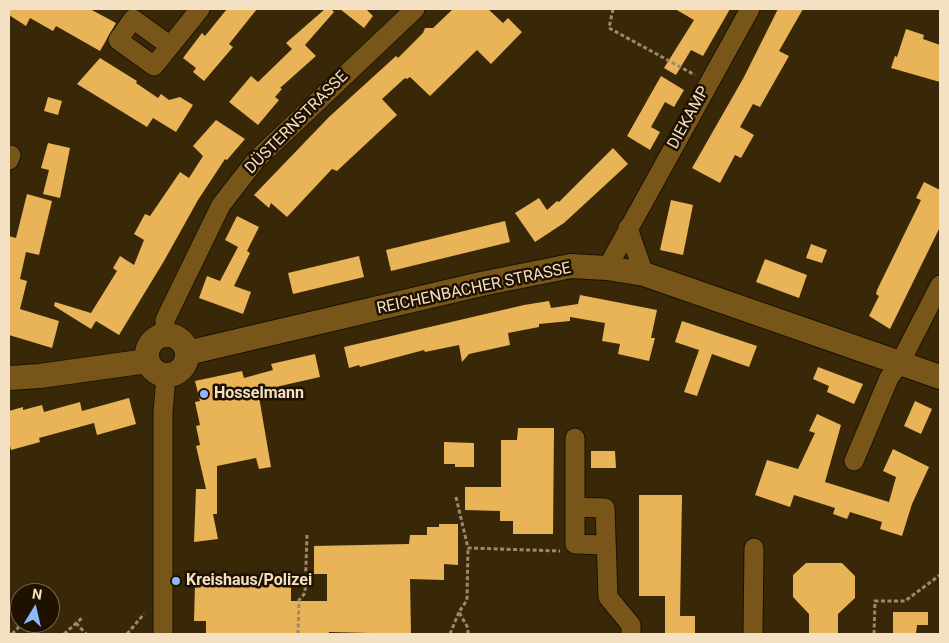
<!DOCTYPE html>
<html>
<head>
<meta charset="utf-8">
<style>
  body { margin:0 }
  #map { position:relative; width:949px; height:643px; overflow:hidden; background:#392808; font-family:Roboto,sans-serif }
  canvas { display:block }
  .frame { position:absolute; inset:0; border:10px solid #f4e1c4; pointer-events:none }
  .north { position:absolute; left:10px; top:583px; width:50px; height:50px; box-sizing:border-box; background:#1e1100; border:1px solid #74644e; border-radius:50%; rotate:9deg; font-size:14px; font-weight:700; line-height:20px; text-align:center; color:#f4e1c4 }
  .north::after { content:''; display:block; margin:auto; width:18px; height:22px; background:#8db9fc; clip-path:polygon(50% 0,100% 100%,50% 72%,0 100%) }
</style>
</head>
<body>
<div id="map">
<canvas width="949" height="643"></canvas>
<div class="frame"></div>
<div class="north">N</div>
</div>
<script>
const context = document.querySelector('canvas').getContext('2d');
context.lineJoin = 'round';
function fillPath(path, color) {
  context.fillStyle = color;
  context.fill(path, 'evenodd');
}
function poly(rows) {
  const path = new Path2D();
  for (const r of rows) {
    if (r.length === 3) {
      path.moveTo(r[0] + r[2], r[1]);
      path.arc(r[0], r[1], r[2], 0, 2 * Math.PI);
      continue;
    }
    path.moveTo(r[0], r[1]);
    for (let i = 2; i < r.length; i += 2) path.lineTo(r[i], r[i + 1]);
  }
  return path;
}
function stroke(path, color, width, dash) {
  context.strokeStyle = color;
  context.lineWidth = width;
  context.lineCap = dash ? 'butt' : 'round';
  context.setLineDash(dash || []);
  context.stroke(path);
}
function label(font, color, halo, rows, align = 'center') {
  context.font = font + ' Roboto,sans-serif';
  context.lineWidth = 5;
  context.setLineDash([]);
  context.textBaseline = 'middle';
  context.strokeStyle = halo;
  context.fillStyle = color;
  for (const [text, x, y, turn = 0] of rows) {
    context.save();
    context.translate(x, y);
    context.rotate((+turn || 0) * Math.PI / 180);
    context.textAlign = isNaN(turn) ? turn : align;
    if (halo) context.strokeText(text, 0, 0);
    context.fillText(text, 0, 0);
    context.restore();
  }
}
fillPath(poly([
  [9,9,90,9,116,23,100,51,56,26,53,31,30,18,26,26,9,15],
  [227,9,257,9,229,44,233,47,204,81,193,72,196,68,183,58,202,33,205,36],
  [325,9,331,9,334,12,305,45,316,56,280,88,282,89,275,97,279,100,258,125,229,102,251,76,258,82,292,49,286,43],
  [340,9,366,9,373,16,364,28],
  [453,9,488,9,503,23,508,18,522,32,491,64,477,50,430,96,410,77,407,79,405,78,382,99,397,115,337,171,332,169,287,217,271,203,269,208,254,195,329,117,396,56,398,58,423,33,425,28,433,28],
  [675,9,730,9,703,56,691,50,676,75,664,68,694,20],
  [778,9,803,9,779,51,789,56,760,107,753,104,740,127,754,135,741,158,735,155,720,183,692,168,744,77],
  [906,29,924,35,923,39,940,45,940,82,891,68,895,56,897,57],
  [100,58,137,81,136,83,158,98,161,94,169,100,180,97,193,105,176,132,153,118,147,127,77,84],
  [661,76,684,90,674,107,665,102,651,127,660,132,650,150,627,136],
  [48,97,62,101,58,115,44,111],
  [216,120,245,139,227,160,225,159,198,200,164,261,119,335,96,321,91,329,54,306,55,302,91,313,117,271,113,268,120,256,134,265,144,240,134,234,145,214,150,216,180,172,189,178,203,156,193,146],
  [48,143,70,148,60,198,43,194,49,170,41,168],
  [613,148,628,164,564,223,535,242,515,213,539,198,547,210,557,201,559,202],
  [924,182,940,190,940,227,890,329,869,316,879,296,876,294,877,290,921,200,916,198],
  [27,194,52,201,39,255,26,252,20,279,27,281,20,309,59,321,52,348,9,335,9,236,16,238],
  [671,200,693,205,683,255,660,250],
  [237,216,259,227,247,251,250,253,234,286,251,292,243,314,199,298,207,276,220,281,238,247,225,240],
  [505,221,510,242,391,271,386,250],
  [811,244,827,250,822,263,806,258],
  [359,256,364,277,293,294,288,273],
  [765,259,807,275,799,298,756,282],
  [580,295,657,310,651,338,655,338,649,361,618,354,620,344,602,341,605,323,570,317,570,321,539,324,539,327,508,333,510,345,469,354,462,362,459,345,425,352,424,350,360,367,359,365,349,368,344,347,524,305,549,301,551,308,578,304],
  [682,321,757,346,749,367,712,354,697,396,684,392,699,350,675,342],
  [315,354,320,377,258,391,271,467,259,469,256,458,217,466,217,514,213,514,218,539,194,542,196,489,206,489,196,446,200,445,196,426,200,425,195,402,200,401,195,381,242,371,244,378,273,370,271,364],
  [818,367,863,384,854,404,827,392,829,386,813,379],
  [129,398,136,424,97,435,94,423,39,438,40,442,11,450,9,442,9,411,23,407,23,410,42,405,44,412,80,402,82,411],
  [915,401,932,409,921,434,904,426],
  [817,414,841,425,825,482,889,502,896,477,883,471,893,449,929,467,912,504,902,536,880,529,882,522,850,512,847,519,833,514,835,508,794,495,790,507,755,495,767,460,798,469,815,433,809,431],
  [518,428,554,428,553,534,513,534,513,521,500,521,500,511,465,510,465,487,501,487,501,440,517,440],
  [444,442,474,443,474,467,455,467,455,464,444,464],
  [591,451,615,451,616,468,591,468],
  [639,495,682,495,680,616,695,616,695,634,665,634,665,596,639,596],
  [439,524,458,524,458,565,444,564,444,580,410,579,411,634,329,632,329,634,206,634,206,621,194,621,195,584,291,584,291,601,327,601,327,574,314,574,314,546,409,544,410,535,427,535,427,527,439,527],
  [806,563,842,563,855,576,855,598,838,614,838,634,809,634,809,614,793,597,793,575],
  [893,612,928,612,928,625,917,625,916,634,893,634]
]), '#e9b358');
const minor = poly([
  [169,45,133,19,118,40,154,66,200,9],
  [9,160,11,155],
  [628,228,644,274],
  [607,268,750,9],
  [165,334,165,320,221,205,256,160,415,9],
  [575,438,575,507,605,508,608,597,631,625,631,634],
  [854,461,889,378,900,363,940,285],
  [575,507,575,544,605,545],
  [163,634,163,413,166,375],
  [753,634,754,548]
]);
const tertiary = poly([
  [167,355,20],
  [187,353,481,284,571,266,607,268,644,274,940,377],
  [9,378,40,376,147,361]
]);
stroke(minor, '#1c1202', 21);
stroke(tertiary, '#1c1202', 26);
stroke(poly([
  [613,9,609,28,695,75],
  [456,497,468,548,560,551],
  [76,623,86,634],
  [12,634,18,628,20,619],
  [64,634,82,618],
  [127,634,144,614],
  [298,634,299,600,305,593,307,535],
  [450,634,459,612],
  [468,634,468,628,459,612,467,600,468,548],
  [874,634,875,601,905,601,940,575]
]), '#9b896b', 3, [4, 2.5]);
stroke(minor, '#785619', 19);
stroke(tertiary, '#785619', 24);
for (const [x, y, r, color] of [
  [204,394,5,"#8db9fc"],
  [176,581,5,"#8db9fc"]
]) {
  const dot = new Path2D();
  dot.arc(x, y, r, 0, 2 * Math.PI);
  context.fillStyle = color;
  context.fill(dot);
  stroke(dot, '#1e1100', 2);
}
label('16px', '#f4e1c4', '#1e1100', [
  ["DIEKAMP",689,118,-61],
  ["DÜSTERNSTRASSE",297,123,-45],
  ["REICHENBACHER STRASSE",474,289,-12]
]);
label('bold 16px', '#f4e1c4', '#1e1100', [
  ["Hosselmann",214,394],
  ["Kreishaus/Polizei",186,581]
], 'left');
</script>
</body>
</html>
